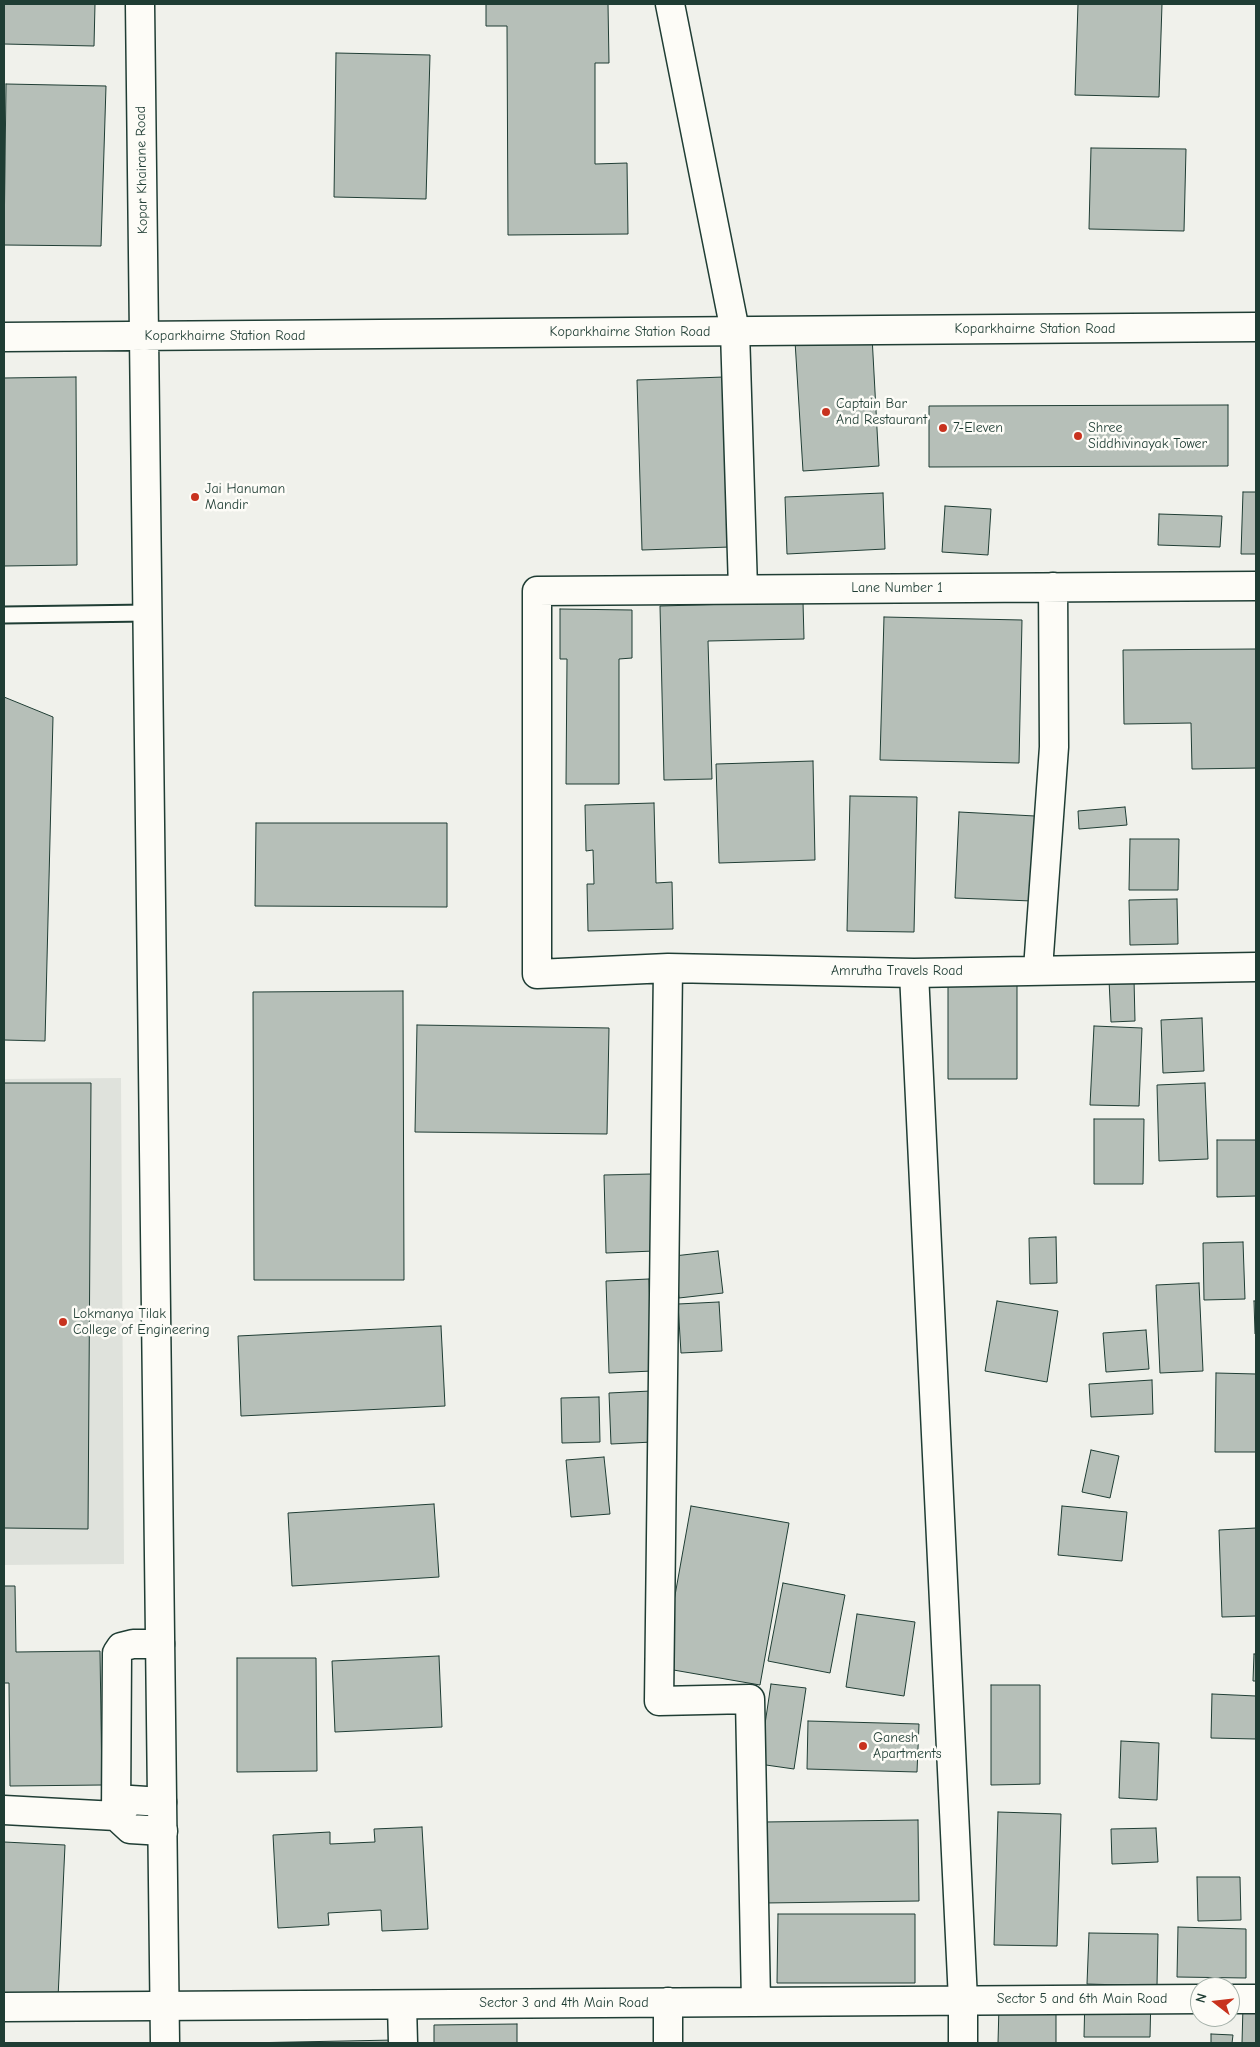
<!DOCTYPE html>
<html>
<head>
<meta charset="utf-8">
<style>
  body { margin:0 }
  #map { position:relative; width:1260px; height:2047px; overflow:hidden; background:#f0f1eb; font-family:"Comic Neue",sans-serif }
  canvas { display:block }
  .frame { position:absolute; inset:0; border:5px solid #1f3d34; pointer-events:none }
  .north { position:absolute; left:1190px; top:1977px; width:50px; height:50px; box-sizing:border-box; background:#fdfcf7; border:1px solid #a4b0a9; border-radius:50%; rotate:286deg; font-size:14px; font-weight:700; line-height:20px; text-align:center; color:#1f3d34 }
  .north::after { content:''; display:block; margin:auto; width:18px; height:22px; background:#c8321e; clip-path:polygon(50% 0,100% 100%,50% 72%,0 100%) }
</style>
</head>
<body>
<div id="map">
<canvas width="1260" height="2047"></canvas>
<div class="frame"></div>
<div class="north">N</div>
</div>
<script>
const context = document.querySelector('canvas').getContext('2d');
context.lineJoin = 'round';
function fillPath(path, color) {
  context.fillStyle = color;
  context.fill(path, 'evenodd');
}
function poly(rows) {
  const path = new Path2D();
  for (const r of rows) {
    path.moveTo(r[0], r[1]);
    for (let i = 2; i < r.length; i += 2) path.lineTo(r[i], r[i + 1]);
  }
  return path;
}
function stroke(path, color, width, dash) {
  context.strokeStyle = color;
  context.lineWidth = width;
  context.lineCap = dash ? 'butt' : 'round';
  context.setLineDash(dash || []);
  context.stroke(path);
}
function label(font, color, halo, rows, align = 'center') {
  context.font = font + ' "Comic Neue",sans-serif';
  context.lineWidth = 5;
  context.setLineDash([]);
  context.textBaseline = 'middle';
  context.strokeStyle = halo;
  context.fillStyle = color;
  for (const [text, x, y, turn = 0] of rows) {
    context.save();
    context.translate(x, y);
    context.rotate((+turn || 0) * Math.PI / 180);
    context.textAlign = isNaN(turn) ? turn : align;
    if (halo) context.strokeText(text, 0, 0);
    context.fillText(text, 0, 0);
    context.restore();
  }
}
fillPath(poly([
  [121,1078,124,1564,4,1565,4,1079]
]), '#dfe2dc');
const building = poly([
  [4,4,95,4,94,46,4,44,4,4],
  [486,4,608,4,609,63,595,63,595,164,627,163,628,234,508,235,507,26,486,26,486,4],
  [1078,4,1162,4,1159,97,1075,95,1078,4],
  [336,53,430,55,426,199,334,197,336,53],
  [6,84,106,86,101,246,4,245,6,84],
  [1091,148,1186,149,1184,231,1089,229,1091,148],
  [872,336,879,466,803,471,795,341,872,336],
  [76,377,77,565,4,566,4,378,76,377],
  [724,377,730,547,642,550,637,380,724,377],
  [1228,405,1228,466,929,467,929,406,1228,405],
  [1243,492,1256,492,1256,554,1241,554,1243,492],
  [883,493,885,549,787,554,785,497,883,493],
  [945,506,991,509,988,555,942,552,945,506],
  [1159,514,1222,516,1220,547,1158,545,1159,514],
  [803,602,804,639,708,641,712,779,664,780,660,606,803,602],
  [560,609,632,610,632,658,619,659,619,784,566,784,567,659,560,659,560,609],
  [884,617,1022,620,1019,763,880,760,884,617],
  [1256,649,1256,768,1192,769,1191,723,1124,724,1123,650,1256,649],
  [4,697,53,717,45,1041,4,1040,4,697],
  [813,761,815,860,719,863,716,764,813,761],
  [850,796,917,797,914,932,847,931,850,796],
  [654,803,656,883,672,882,673,929,588,931,587,884,594,884,593,850,586,851,585,805,654,803],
  [1125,807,1127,825,1079,829,1078,811,1125,807],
  [959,812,1035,816,1032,901,955,898,959,812],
  [256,823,447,823,447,907,255,906,256,823],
  [1130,839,1179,839,1178,890,1129,890,1130,839],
  [1177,899,1178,944,1130,945,1129,900,1177,899],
  [1134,979,1135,1021,1111,1022,1109,980,1134,979],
  [948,983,1017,983,1017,1079,948,1079,948,983],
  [403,991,404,1280,254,1280,253,992,403,991],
  [1202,1018,1204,1071,1163,1073,1161,1020,1202,1018],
  [417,1025,609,1028,607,1134,415,1132,417,1025],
  [1094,1026,1142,1028,1139,1106,1090,1105,1094,1026],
  [4,1083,91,1083,88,1529,4,1528,4,1083],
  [1205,1083,1208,1159,1159,1161,1157,1085,1205,1083],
  [1094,1119,1144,1119,1143,1184,1094,1184,1094,1119],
  [1217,1140,1256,1140,1256,1196,1217,1197,1217,1140],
  [652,1174,654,1251,606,1253,604,1175,652,1174],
  [1056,1237,1057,1283,1030,1284,1029,1238,1056,1237],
  [1243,1242,1245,1299,1204,1300,1203,1243,1243,1242],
  [718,1251,723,1293,679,1298,674,1256,718,1251],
  [649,1279,652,1371,609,1373,606,1281,649,1279],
  [1199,1283,1203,1371,1160,1373,1156,1285,1199,1283],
  [997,1301,1058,1311,1047,1382,985,1371,997,1301],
  [1254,1301,1256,1301,1256,1334,1255,1334,1254,1301],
  [719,1302,722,1351,681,1353,678,1304,719,1302],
  [441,1326,445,1406,241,1416,238,1336,441,1326],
  [1146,1330,1149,1369,1106,1372,1103,1333,1146,1330],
  [1216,1373,1256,1374,1256,1452,1215,1452,1216,1373],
  [1152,1380,1153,1414,1091,1417,1089,1384,1152,1380],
  [651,1391,653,1442,611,1444,609,1393,651,1391],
  [599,1397,600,1442,562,1443,561,1398,599,1397],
  [1091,1450,1119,1456,1110,1498,1082,1492,1091,1450],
  [604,1457,610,1514,571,1517,566,1460,604,1457],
  [434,1504,439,1577,292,1586,288,1513,434,1504],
  [691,1506,789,1523,760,1685,662,1668,691,1506],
  [1062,1506,1127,1512,1122,1561,1058,1555,1062,1506],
  [1256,1528,1256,1616,1222,1617,1219,1530,1256,1528],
  [783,1583,845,1595,830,1673,768,1661,783,1583],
  [4,1586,15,1586,16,1652,100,1651,102,1785,10,1786,9,1683,4,1683,4,1586],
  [857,1614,915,1622,904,1696,846,1687,857,1614],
  [1254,1654,1256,1654,1256,1681,1253,1681,1254,1654],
  [439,1656,442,1727,335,1732,332,1661,439,1656],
  [237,1658,316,1658,317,1771,237,1772,237,1658],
  [771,1684,806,1688,794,1769,759,1764,771,1684],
  [991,1685,1040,1685,1040,1784,991,1785,991,1685],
  [1212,1694,1256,1696,1256,1739,1211,1738,1212,1694],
  [808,1721,919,1724,917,1772,807,1769,808,1721],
  [1121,1741,1159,1743,1157,1800,1119,1798,1121,1741],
  [998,1812,1061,1814,1057,1946,994,1945,998,1812],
  [918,1820,919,1901,764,1903,764,1822,918,1820],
  [422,1827,428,1929,382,1931,381,1910,328,1913,329,1925,278,1928,273,1835,330,1832,330,1844,375,1842,374,1829,422,1827],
  [1156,1828,1158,1862,1112,1864,1111,1829,1156,1828],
  [4,1842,65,1845,58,1998,4,1995,4,1842],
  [1197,1877,1240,1877,1241,1920,1198,1921,1197,1877],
  [778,1914,915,1914,915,1983,777,1983,778,1914],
  [1178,1927,1246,1929,1246,1978,1177,1977,1178,1927],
  [1089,1933,1158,1934,1157,1986,1087,1984,1089,1933],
  [1085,1994,1151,1994,1150,2037,1084,2037,1085,1994],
  [999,2006,1056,2007,1056,2043,998,2043,999,2006],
  [1243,2006,1256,2006,1256,2043,1242,2043,1243,2006],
  [517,2024,517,2043,434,2043,434,2025,517,2024],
  [1211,2034,1233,2035,1232,2043,1211,2043,1211,2034],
  [395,2040,395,2043,244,2043,395,2040]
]);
fillPath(building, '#b6bfb8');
stroke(building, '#1f3d34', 1);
const lane = poly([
  [4,615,147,613]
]);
const street = poly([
  [140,4,144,336],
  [670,4,735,331,743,589],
  [1256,586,537,591,537,974,668,968,914,973,1256,967],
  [668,968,659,1701,750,1699,756,2002],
  [1038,969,1054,747,1053,587],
  [914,973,963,2000,963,2043],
  [162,1802,131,1800,116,1816,130,1829,163,1831],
  [4,1810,116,1816,117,1653,121,1647,133,1644,160,1644],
  [1230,1999,1256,1999],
  [668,2002,668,2043],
  [402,2005,403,2043],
  [4,2007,1200,1999]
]);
const secondary = poly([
  [144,336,165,2043],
  [4,337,1256,327]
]);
stroke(lane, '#1f3d34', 19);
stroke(street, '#1f3d34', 31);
stroke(secondary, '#1f3d34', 31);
stroke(lane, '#fdfcf7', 15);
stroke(street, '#fdfcf7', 28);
stroke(secondary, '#fdfcf7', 28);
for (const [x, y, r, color] of [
  [826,412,5,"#c8321e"],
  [943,428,5,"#c8321e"],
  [1078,436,5,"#c8321e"],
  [195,497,5,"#c8321e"],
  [63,1322,5,"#c8321e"],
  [863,1746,5,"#c8321e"]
]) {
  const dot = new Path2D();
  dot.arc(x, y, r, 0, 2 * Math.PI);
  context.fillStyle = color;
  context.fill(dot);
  stroke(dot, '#fdfcf7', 2);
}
label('14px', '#1f3d34', '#fdfcf7', [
  ["Kopar Khairane Road",142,170,-91],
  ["Koparkhairne Station Road",1035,329],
  ["Koparkhairne Station Road",630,332],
  ["Koparkhairne Station Road",225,336],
  ["Lane Number 1",897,588],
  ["Amrutha Travels Road",897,971],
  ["Sector 5 and 6th Main Road",1082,1999],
  ["Sector 3 and 4th Main Road",564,2003]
]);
label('14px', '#1f3d34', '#fdfcf7', [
  ["Captain Bar",836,404],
  ["And Restaurant",836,420],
  ["7-Eleven",953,428],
  ["Shree",1088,428],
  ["Siddhivinayak Tower",1088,444],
  ["Jai Hanuman",205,489],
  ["Mandir",205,505],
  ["Lokmanya Tilak",73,1314],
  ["College of Engineering",73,1330],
  ["Ganesh",873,1738],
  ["Apartments",873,1754]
], 'left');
</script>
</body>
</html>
